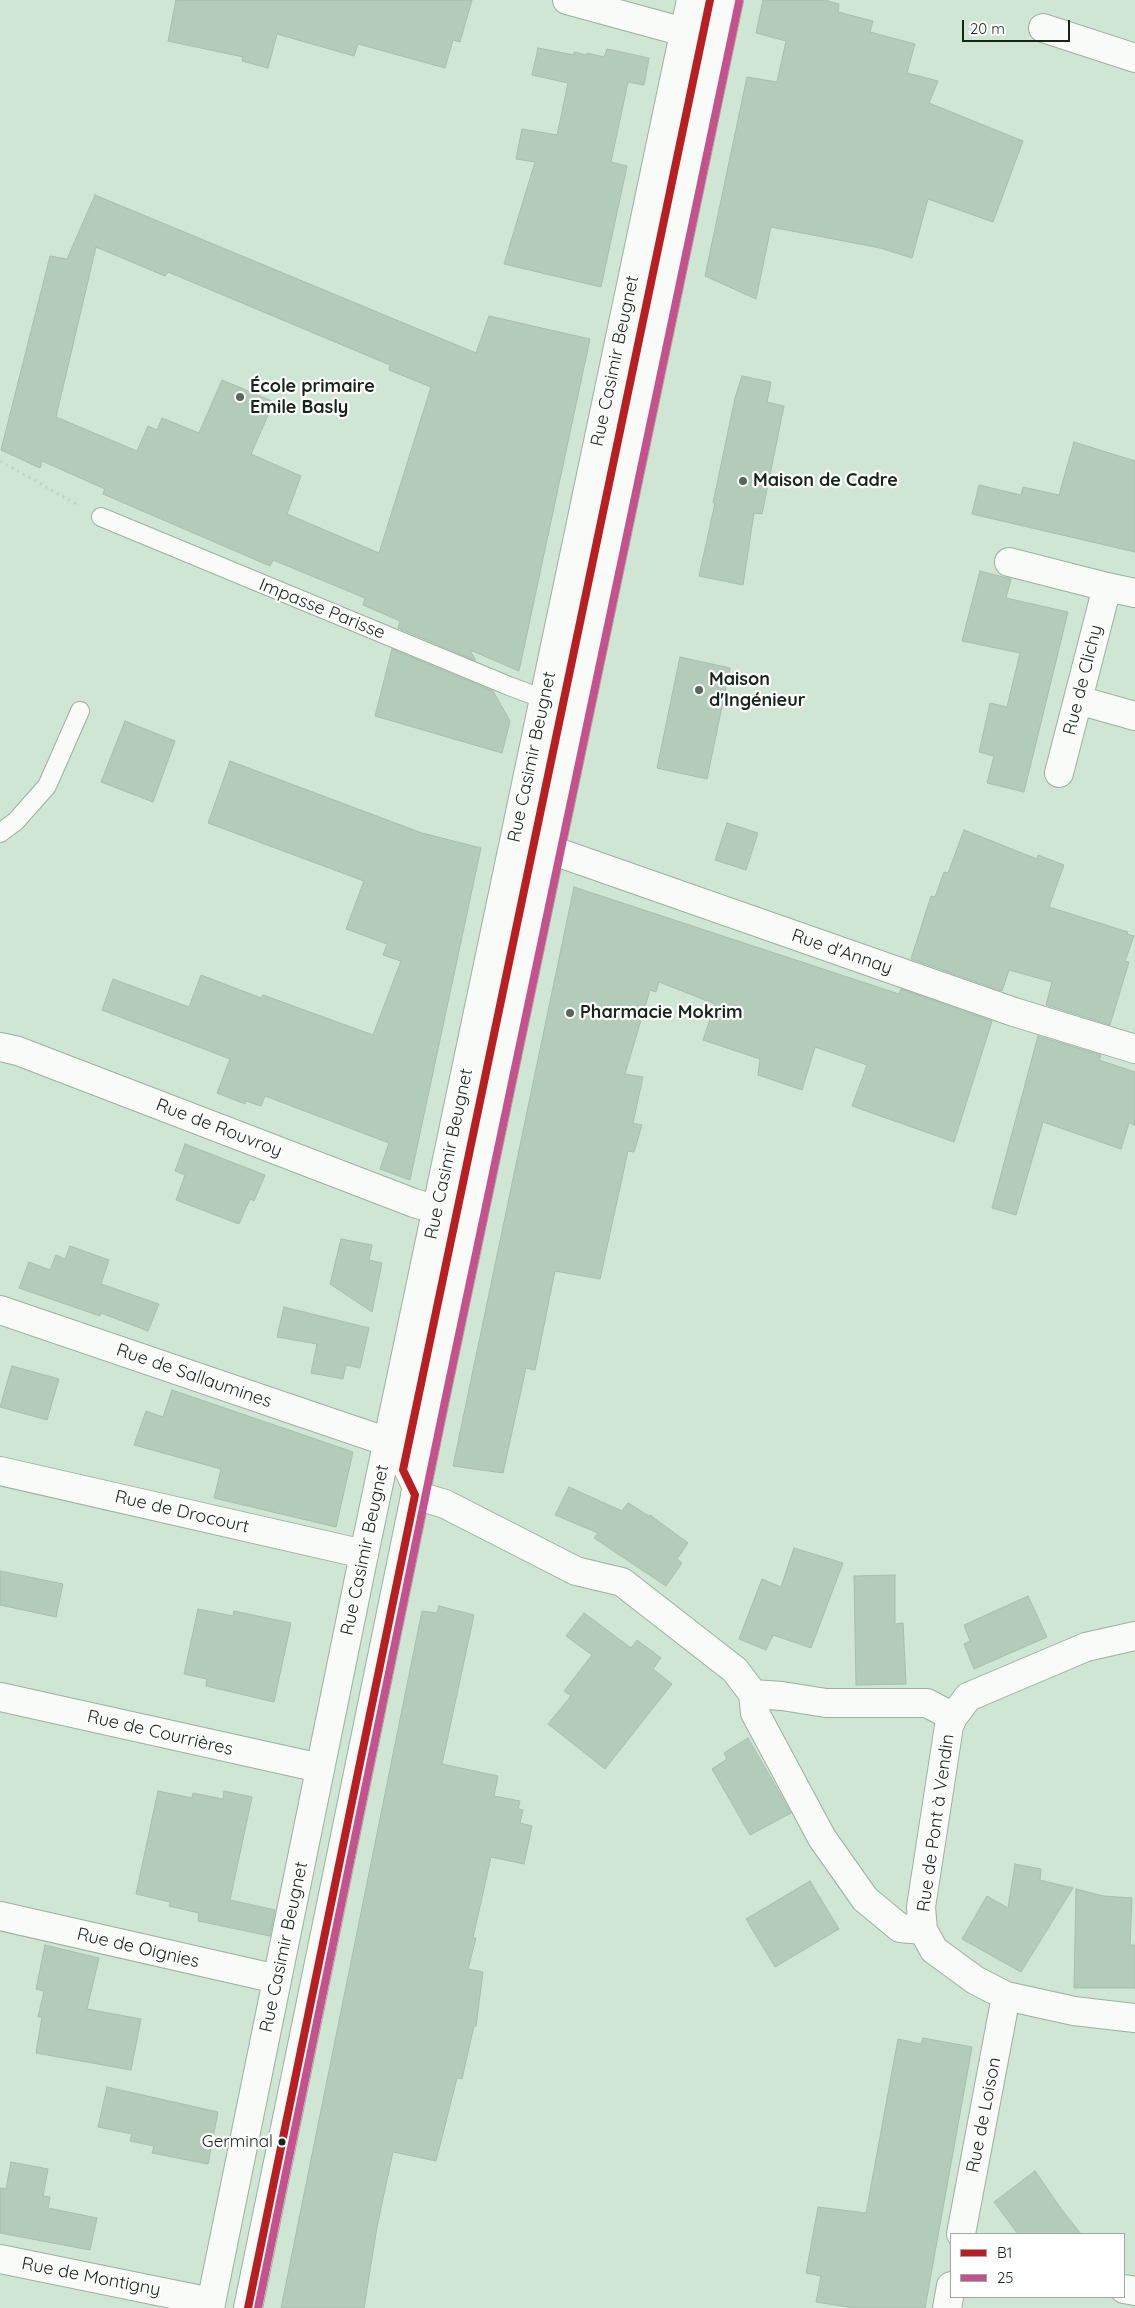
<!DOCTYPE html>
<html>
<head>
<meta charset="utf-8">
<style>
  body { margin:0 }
  #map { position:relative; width:1135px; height:2308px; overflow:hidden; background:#cee6d3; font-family:Quicksand,sans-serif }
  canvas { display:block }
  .legend { position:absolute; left:950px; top:2233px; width:175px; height:65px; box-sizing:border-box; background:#fff; border:1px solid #a1a8a3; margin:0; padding:6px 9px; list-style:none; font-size:15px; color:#152619 }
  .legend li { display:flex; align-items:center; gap:10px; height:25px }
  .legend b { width:25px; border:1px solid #a1a8a3 }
  .scale { position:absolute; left:962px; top:20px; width:108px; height:22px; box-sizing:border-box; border:2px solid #152619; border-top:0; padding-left:6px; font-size:15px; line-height:18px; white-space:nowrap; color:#152619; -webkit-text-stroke:4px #fff; paint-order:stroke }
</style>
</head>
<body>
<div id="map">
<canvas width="1135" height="2308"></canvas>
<ul class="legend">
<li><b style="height:6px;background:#b71f22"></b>B1</li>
<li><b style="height:6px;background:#c4538d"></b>25</li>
</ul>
<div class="scale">20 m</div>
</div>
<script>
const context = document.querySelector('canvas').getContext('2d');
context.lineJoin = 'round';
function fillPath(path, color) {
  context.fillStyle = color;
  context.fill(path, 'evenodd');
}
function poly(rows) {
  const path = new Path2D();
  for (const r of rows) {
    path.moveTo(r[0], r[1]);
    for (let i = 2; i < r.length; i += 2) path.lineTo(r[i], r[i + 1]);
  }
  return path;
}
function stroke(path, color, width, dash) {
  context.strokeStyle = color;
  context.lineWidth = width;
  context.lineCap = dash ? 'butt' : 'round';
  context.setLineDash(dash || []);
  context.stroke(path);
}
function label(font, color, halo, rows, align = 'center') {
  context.font = font + ' Quicksand,sans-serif';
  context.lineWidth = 4.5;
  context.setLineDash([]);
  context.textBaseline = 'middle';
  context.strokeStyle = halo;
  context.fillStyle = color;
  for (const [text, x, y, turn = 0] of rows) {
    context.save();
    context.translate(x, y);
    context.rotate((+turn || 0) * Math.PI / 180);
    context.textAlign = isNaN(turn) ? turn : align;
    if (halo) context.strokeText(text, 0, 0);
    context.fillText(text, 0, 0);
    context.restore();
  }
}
const building = poly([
  [176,0,472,0,460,42,453,40,445,68,358,44,354,56,277,34,268,68,242,61,243,57,168,41,176,0],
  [763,0,825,0,839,4,838,12,873,21,870,32,915,44,907,73,938,81,929,103,1023,141,993,222,928,199,912,258,880,248,771,227,756,299,705,276,747,77,777,82,786,41,756,33,763,0],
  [538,48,574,55,574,52,586,55,587,53,604,57,607,49,649,58,644,85,628,82,611,162,627,166,601,287,504,264,535,162,516,159,522,129,557,135,568,83,532,75,538,48],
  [95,195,476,353,489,316,590,339,519,671,470,650,476,661,398,628,400,621,363,605,365,598,273,560,270,566,103,494,105,489,42,461,40,468,1,450,50,256,67,259,95,195],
  [96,247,165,276,168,272,390,365,389,370,431,387,379,553,287,514,301,476,251,454,274,402,222,380,199,433,162,418,157,430,148,426,137,451,56,417,96,247],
  [742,376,771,382,767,402,784,406,762,514,754,513,743,585,699,576,715,503,713,503,735,398,742,376],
  [1074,442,1135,461,1135,552,972,514,979,485,1021,495,1023,487,1059,495,1074,442],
  [980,571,1011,579,1006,598,1068,612,1024,792,987,783,994,756,979,752,990,703,1007,707,1020,653,962,641,980,571],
  [392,649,493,691,510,721,502,753,375,716,392,649],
  [680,657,730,668,707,779,657,768,680,657],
  [125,721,175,741,153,802,101,782,125,721],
  [230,761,422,833,481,848,410,1180,380,1169,389,1143,265,1096,261,1106,246,1101,245,1104,217,1093,230,1059,102,1010,113,979,189,1007,201,975,261,998,263,995,373,1035,401,961,383,955,387,944,346,929,364,881,208,823,230,761],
  [727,823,758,833,746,870,715,860,727,823],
  [964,830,1037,859,1038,855,1064,865,1049,907,1128,932,1127,934,1134,936,1125,961,1129,962,1110,1025,1046,1005,1052,982,1009,970,1002,991,911,959,931,896,935,897,944,872,948,873,964,830],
  [574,887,899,994,901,989,992,1021,954,1142,852,1106,867,1065,815,1047,802,1090,758,1075,760,1059,703,1040,715,1004,659,982,656,992,650,990,625,1074,643,1077,633,1123,642,1125,634,1152,628,1151,600,1279,555,1271,535,1370,526,1368,503,1473,453,1466,574,887],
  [1038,1036,1101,1055,1099,1060,1135,1072,1135,1125,1129,1123,1121,1149,1043,1122,1016,1215,992,1208,1038,1036],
  [185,1144,265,1175,254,1201,250,1199,239,1224,176,1200,185,1175,175,1171,185,1144],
  [341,1239,372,1245,369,1260,382,1263,372,1312,330,1284,341,1239],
  [70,1246,109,1260,101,1284,159,1304,148,1331,101,1313,100,1316,19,1288,29,1262,50,1270,56,1255,65,1259,70,1246],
  [284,1307,369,1328,360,1368,346,1365,343,1379,311,1373,317,1344,277,1337,284,1307],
  [12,1366,59,1379,47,1420,0,1407,12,1366],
  [172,1390,353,1452,336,1527,214,1498,221,1469,134,1445,146,1411,163,1417,172,1390],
  [569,1487,622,1511,628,1503,649,1516,650,1515,688,1543,677,1559,682,1563,666,1586,594,1538,598,1533,555,1515,569,1487],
  [794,1548,843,1563,811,1648,773,1635,766,1650,739,1639,762,1579,781,1587,794,1548],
  [0,1571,63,1584,56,1617,0,1605,0,1571],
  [895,1575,895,1624,903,1623,906,1684,856,1685,854,1576,895,1575],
  [1028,1596,1047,1637,974,1669,964,1644,970,1641,964,1625,1028,1596],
  [439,1606,474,1615,442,1764,498,1776,494,1796,520,1801,518,1809,523,1810,520,1823,532,1826,524,1864,491,1857,473,1938,476,1938,468,1969,483,1972,476,2026,474,2026,462,2079,457,2078,436,2161,393,2152,377,2227,364,2308,281,2308,422,1611,437,1613,439,1606],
  [198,1609,233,1616,234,1611,291,1623,274,1702,206,1686,207,1679,184,1674,198,1609],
  [584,1613,631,1648,637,1640,661,1658,653,1669,672,1684,605,1769,548,1724,571,1696,564,1691,592,1655,566,1636,584,1613],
  [748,1738,791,1813,750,1835,712,1769,727,1759,724,1753,748,1738],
  [158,1791,192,1798,193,1793,223,1799,224,1791,252,1797,230,1900,275,1910,270,1936,198,1921,199,1913,169,1906,170,1902,136,1894,158,1791],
  [1015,1864,1041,1869,1040,1880,1073,1888,1021,1972,962,1939,987,1896,1008,1908,1015,1864],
  [810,1881,839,1929,775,1967,746,1919,810,1881],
  [1076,1889,1104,1896,1132,1898,1130,1945,1135,1945,1135,1988,1074,1988,1076,1889],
  [45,1945,99,1958,87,2009,141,2019,131,2070,36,2053,42,2017,38,2017,44,1991,36,1989,45,1945],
  [923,2038,972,2047,925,2308,854,2308,816,2302,821,2276,806,2273,818,2207,866,2213,898,2039,921,2044,923,2038],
  [107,2087,218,2112,208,2164,152,2153,154,2146,130,2141,132,2134,98,2127,107,2087],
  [11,2162,48,2169,43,2196,50,2197,48,2208,97,2218,90,2250,0,2233,0,2188,6,2189,11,2162],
  [1035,2171,1062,2210,1081,2234,1018,2234,994,2202,1035,2171]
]);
fillPath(building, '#b3ccb9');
stroke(building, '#aabcae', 1);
const service = poly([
  [101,517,509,686,544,699],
  [0,833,16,821,47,786,80,711],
  [415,1495,403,1470,710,0]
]);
const minor = poly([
  [567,0,684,32],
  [1043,28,1135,58],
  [1009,562,1107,587],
  [1078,700,1135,716],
  [1059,773,1107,587,1135,593],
  [551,850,1014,1012,1135,1049],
  [0,1047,18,1051,414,1203,437,1210],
  [0,1310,388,1442],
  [0,1471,364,1554],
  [415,1495,445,1504,576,1571,622,1582,735,1670,753,1694,782,1696,826,1703,927,1703,953,1717],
  [1135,1636,1086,1647,968,1697,953,1717,949,1726,921,1907,923,1930,934,1950,975,1980,1006,1996,1074,2011,1135,2018],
  [753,1694,755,1713,822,1838,865,1899,900,1928,923,1930],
  [0,1697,320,1768],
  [0,1916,277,1979],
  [961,2234,1006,1996],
  [0,2259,211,2302],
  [1124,2289,1135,2291],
  [947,2308,951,2286]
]);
const secondary = poly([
  [210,2308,364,1554,691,0],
  [248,2308,435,1399,729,0]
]);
stroke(service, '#9db0a1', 20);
stroke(minor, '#9db0a1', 30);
stroke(secondary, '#9db0a1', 30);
stroke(poly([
  [0,461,78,505]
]), '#c9d0ca', 3, [2.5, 4]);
stroke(service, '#f8fbf8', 18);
stroke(minor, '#f8fbf8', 28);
stroke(secondary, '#f8fbf8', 28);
stroke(poly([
  [248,2308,415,1495,403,1470,710,0]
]), '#b71f22', 8);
stroke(poly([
  [258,2308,445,1401,739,2]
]), '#c4538d', 8);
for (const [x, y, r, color] of [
  [240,397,5,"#56695a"],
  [743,481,5,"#56695a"],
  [699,690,5,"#56695a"],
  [570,1013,5,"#56695a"],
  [282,2142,4.5,"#152619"]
]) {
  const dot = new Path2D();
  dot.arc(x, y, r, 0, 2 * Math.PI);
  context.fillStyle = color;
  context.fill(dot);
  stroke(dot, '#fff', 2);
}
label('17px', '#152619', '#fff', [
  ["Germinal",273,2142]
], 'right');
label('18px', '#152619', '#fff', [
  ["Rue Casimir Beugnet",615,361,-78],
  ["Impasse Parisse",322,609,22],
  ["Rue de Clichy",1083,680,-76],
  ["Rue Casimir Beugnet",532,757,-78],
  ["Rue d'Annay",842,952,19],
  ["Rue de Rouvroy",219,1128,21],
  ["Rue Casimir Beugnet",449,1154,-78],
  ["Rue de Sallaumines",194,1376,19],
  ["Rue de Drocourt",182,1512,13],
  ["Rue Casimir Beugnet",365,1550,-78],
  ["Rue de Courrières",160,1733,13],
  ["Rue de Pont à Vendin",936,1823,-82],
  ["Rue Casimir Beugnet",284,1947,-78],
  ["Rue de Oignies",138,1948,13],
  ["Rue de Loison",984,2115,-79],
  ["Rue de Montigny",91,2277,11]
]);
label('bold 18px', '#152619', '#fff', [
  ["École primaire",250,387],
  ["Emile Basly",250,408],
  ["Maison de Cadre",753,481],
  ["Maison",709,680],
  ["d'Ingénieur",709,701],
  ["Pharmacie Mokrim",580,1013]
], 'left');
</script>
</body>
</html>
